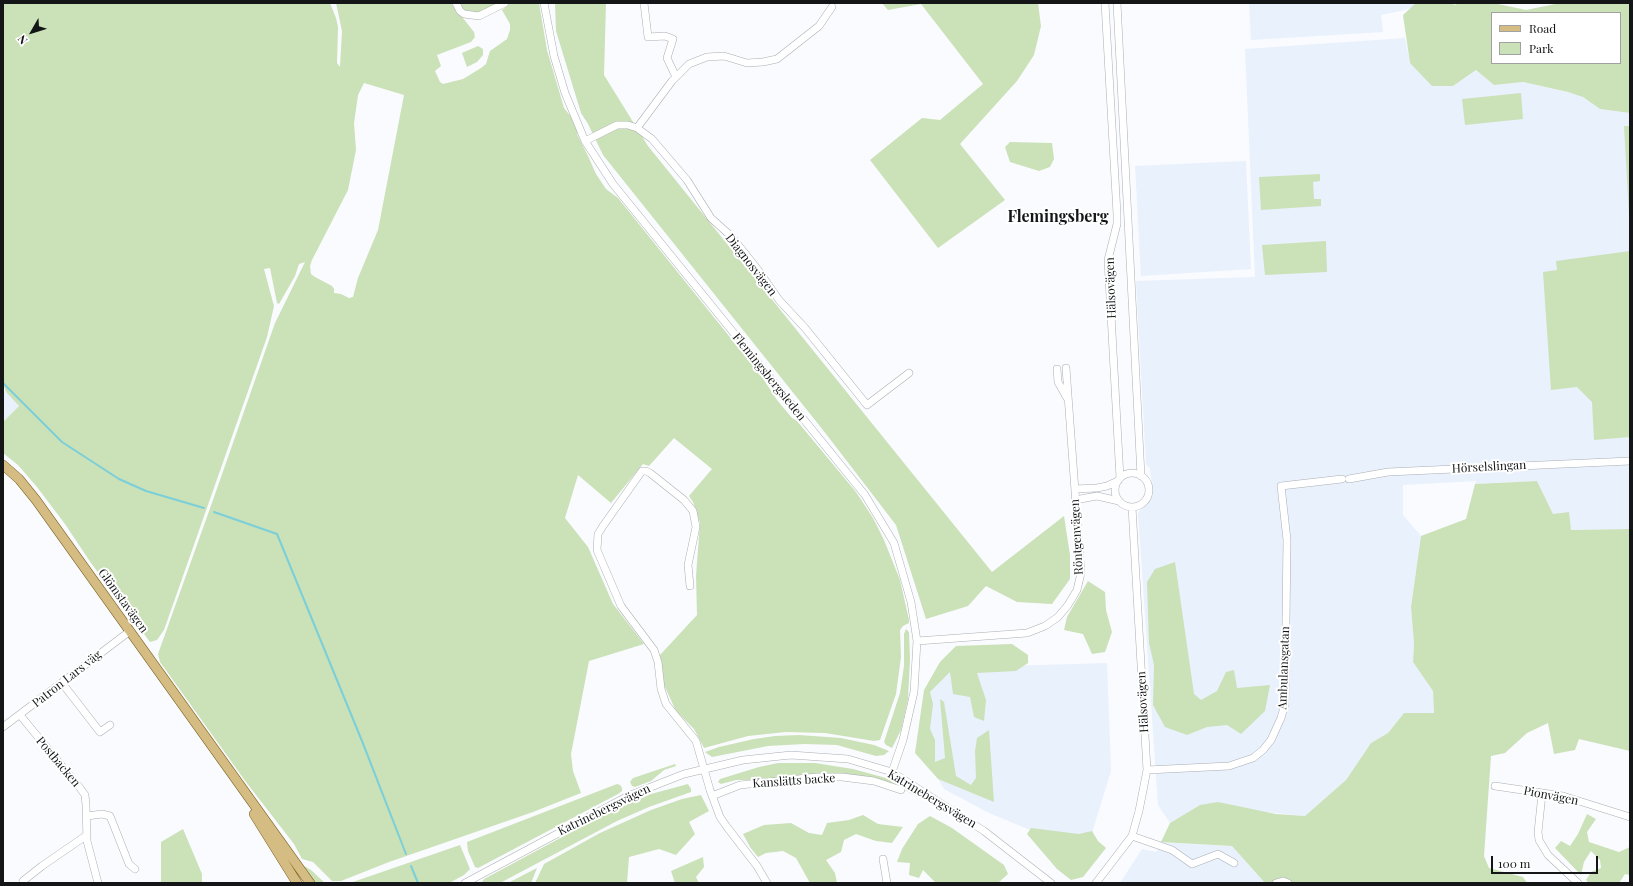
<!DOCTYPE html>
<html>
<head>
<meta charset="utf-8">
<style>
  body { margin:0 }
  #map { position:relative; width:1633px; height:886px; overflow:hidden; background:#f9fbfe; font-family:"Playfair Display",serif }
  canvas { display:block }
  .frame { position:absolute; inset:0; border:4px solid #141517; pointer-events:none }
  .legend { position:absolute; left:1491px; top:12px; width:130px; height:52px; box-sizing:border-box; background:#fff; border:1px solid #a1a1a2; margin:0; padding:5px 7px; list-style:none; font-size:12px; color:#141517 }
  .legend li { display:flex; align-items:center; gap:8px; height:20px }
  .legend b { width:20px; border:1px solid #a1a1a2 }
  .north { position:absolute; left:12px; top:12px; width:40px; height:40px; -webkit-text-stroke:3px #fff; paint-order:stroke; rotate:231deg; font-size:11px; font-weight:700; line-height:16px; text-align:center; color:#141517 }
  .north::after { content:''; display:block; margin:auto; width:14px; height:18px; background:#141517; clip-path:polygon(50% 0,100% 100%,50% 72%,0 100%) }
  .scale { position:absolute; left:1491px; top:856px; width:107px; height:18px; box-sizing:border-box; border:2px solid #141517; border-top:0; padding-left:5px; font-size:12px; line-height:14px; white-space:nowrap; color:#141517; -webkit-text-stroke:3px #fff; paint-order:stroke }
</style>
</head>
<body>
<div id="map">
<canvas width="1633" height="886"></canvas>
<div class="frame"></div>
<ul class="legend">
<li><b style="height:5px;background:#d4bc82"></b>Road</li>
<li><b style="height:11px;background:#cbe1b8"></b>Park</li>
</ul>
<div class="north">N</div>
<div class="scale">100 m</div>
</div>
<script>
const context = document.querySelector('canvas').getContext('2d');
context.lineJoin = 'round';
function fillPath(path, color) {
  context.fillStyle = color;
  context.fill(path, 'evenodd');
}
function poly(rows) {
  const path = new Path2D();
  for (const r of rows) {
    if (r.length === 3) {
      path.moveTo(r[0] + r[2], r[1]);
      path.arc(r[0], r[1], r[2], 0, 2 * Math.PI);
      continue;
    }
    path.moveTo(r[0], r[1]);
    for (let i = 2; i < r.length; i += 2) path.lineTo(r[i], r[i + 1]);
  }
  return path;
}
function stroke(path, color, width, dash) {
  context.strokeStyle = color;
  context.lineWidth = width;
  context.lineCap = dash ? 'butt' : 'round';
  context.setLineDash(dash || []);
  context.stroke(path);
}
function label(font, color, halo, rows, align = 'center') {
  context.font = font + ' "Playfair Display",serif';
  context.lineWidth = 4;
  context.setLineDash([]);
  context.textBaseline = 'middle';
  context.strokeStyle = halo;
  context.fillStyle = color;
  for (const [text, x, y, turn = 0] of rows) {
    context.save();
    context.translate(x, y);
    context.rotate((+turn || 0) * Math.PI / 180);
    context.textAlign = isNaN(turn) ? turn : align;
    if (halo) context.strokeText(text, 0, 0);
    context.fillText(text, 0, 0);
    context.restore();
  }
}
fillPath(poly([
  [1249,3,1433,3,1433,4,1381,15,1383,32,1251,40],
  [1405,38,1410,63,1453,86,1476,70,1494,85,1523,82,1576,94,1583,97,1600,109,1630,113,1630,529,1571,530,1553,514,1537,481,1475,484,1476,481,1403,485,1403,515,1421,536,1411,607,1414,644,1413,662,1433,691,1434,713,1404,713,1388,733,1371,743,1346,780,1305,816,1200,805,1170,823,1158,805,1138,513,1153,496,1150,468,1146,464,1136,281,1255,277,1245,49],
  [1246,161,1251,269,1141,276,1135,166],
  [3,389,19,406,3,422],
  [1107,663,1111,771,1091,836,1035,832,989,813,944,789,929,763,926,692,945,668],
  [1161,842,1232,846,1265,883,1120,883,1142,849,1156,852]
]), '#e9f1fd');
fillPath(poly([
  [3,3,330,3,336,18,338,27,337,63,340,67,342,31,336,3,451,3,474,32,475,37,471,42,437,55,441,66,435,71,440,82,443,84,463,79,481,68,486,64,490,51,507,39,510,30,510,24,502,10,511,3,539,3,547,50,564,108,580,128,577,134,588,156,596,174,606,189,618,198,762,377,777,400,792,418,797,421,856,492,873,518,884,540,900,580,909,620,909,623,903,626,900,630,901,657,896,694,880,740,874,741,825,733,786,732,748,736,704,748,694,729,676,711,664,685,660,655,697,615,696,576,700,523,693,502,689,496,712,469,674,438,649,466,643,464,611,503,578,475,565,518,588,547,613,604,644,644,589,661,571,754,573,771,581,793,533,812,389,862,341,881,332,881,313,862,302,859,294,844,246,782,160,662,158,654,213,500,275,323,305,262,299,264,295,276,279,304,277,303,270,268,264,269,274,306,267,337,164,630,157,640,150,642,91,563,65,524,37,487,18,465,3,453,3,422,19,406,6,392,3,383],
  [364,83,404,95,378,230,358,278,353,297,349,298,341,294,334,293,334,289,332,286,315,277,311,274,310,266,312,260,348,190,356,150,354,123,358,95],
  [458,3,498,3,480,12,471,13,463,10],
  [555,3,606,3,604,75,648,146,992,572,1064,516,1070,555,1070,579,1052,604,1017,602,986,586,968,606,926,619,896,525,823,430,603,155,588,124,581,113,556,31],
  [882,3,1038,3,1041,26,1034,55,1017,81,960,144,1005,200,938,248,870,160,922,118,940,120,983,84,921,4,888,10],
  [1416,3,1453,3,1454,5,1460,3,1493,3,1526,10,1560,3,1630,3,1630,113,1600,109,1583,97,1568,92,1523,82,1494,85,1476,70,1453,86,1432,86,1410,63,1403,15],
  [1492,13,1620,13,1620,63,1492,63],
  [478,46,483,49,483,55,477,62,467,67,462,53],
  [1521,93,1523,119,1465,125,1462,99],
  [1624,126,1630,126,1630,233],
  [1010,142,1052,143,1054,159,1050,167,1039,171,1010,162,1005,147],
  [1320,174,1320,181,1313,182,1314,199,1321,199,1321,206,1261,210,1259,177],
  [1326,241,1327,272,1265,275,1262,245],
  [1630,251,1630,437,1594,440,1592,402,1577,387,1551,390,1543,272,1557,270,1556,261],
  [1537,481,1553,514,1569,512,1571,530,1630,529,1630,751,1579,739,1575,750,1554,754,1548,723,1527,733,1505,753,1491,756,1484,856,1489,868,1523,877,1527,883,1265,883,1232,846,1161,842,1170,823,1200,805,1218,802,1276,814,1305,816,1346,780,1371,743,1388,733,1404,713,1434,713,1433,691,1413,662,1414,644,1411,607,1421,536,1466,519,1475,484],
  [1175,562,1194,694,1201,700,1217,691,1226,672,1234,670,1237,688,1270,685,1265,711,1241,734,1227,725,1207,727,1187,735,1165,727,1153,705,1154,665,1149,643,1147,582,1155,569],
  [1088,581,1105,592,1106,610,1112,632,1105,652,1092,654,1083,634,1064,630,1067,617],
  [906,629,909,632,910,659,908,699,901,730,892,748,886,745,884,742,900,693,904,666,904,634],
  [1012,644,1028,655,1028,663,1016,671,977,673,986,700,984,721,974,717,970,697,953,694,950,672,930,692,933,704,930,729,935,740,935,762,945,758,940,699,944,702,956,776,971,785,976,778,975,751,977,738,989,730,994,802,938,779,915,753,924,690,940,662,956,646],
  [799,735,841,738,874,745,889,751,884,755,876,756,837,745,804,744,768,746,712,757,705,752,719,747,754,739,775,736],
  [778,763,815,763,853,769,886,778,925,798,923,800,903,789,877,779,736,780,721,784,718,782,720,779,759,767],
  [675,764,676,766,664,770,651,781,635,787,632,786,630,782,633,778],
  [617,784,620,785,622,788,622,791,618,794,478,868,475,867,468,851,467,842],
  [688,784,691,789,691,792,649,807,617,821,500,883,482,882,484,879,603,815,651,794],
  [701,795,709,811,689,822,695,834,676,855,659,849,629,857,627,883,535,883,544,864,600,833,651,810,682,799],
  [1587,814,1596,819,1587,832,1589,842,1619,852,1630,847,1630,875,1625,874,1619,883,1589,883,1586,880,1591,872,1601,868,1600,860,1591,851,1584,862,1581,875,1555,848,1561,841,1570,846,1578,834],
  [863,815,878,824,903,827,892,843,876,841,856,834,844,840,841,852,826,860,835,873,837,883,810,883,796,858,783,851,766,853,758,857,750,847,743,834,764,825,791,823,809,833,822,835,827,823,849,820],
  [930,816,952,828,1004,865,1008,874,998,883,936,883,923,870,919,878,909,875,910,863,897,862,902,849,918,824],
  [1031,828,1079,834,1092,831,1098,841,1106,848,1083,877,1071,880,1057,869,1027,834],
  [183,829,202,874,202,883,161,883,161,842],
  [460,845,470,869,464,875,449,883,350,883],
  [703,857,704,867,696,877,699,883,675,883,671,871],
  [304,866,311,870,325,883,315,883],
  [537,868,531,883,508,883,535,869]
]), '#cbe1b8');
stroke(poly([
  [3,383,62,442,119,479,146,491,204,508],
  [214,512,277,534,362,741,406,854],
  [411,866,418,883]
]), '#7bcfd8', 2);
const minor = poly([
  [456,3,460,11,464,14,479,16,505,3],
  [544,3,554,56,565,93,585,141,600,164,613,184,865,495,894,543,911,602,917,641,914,692,903,740,892,772],
  [644,3,648,37,665,36,673,39,667,58,676,77],
  [1105,3,1117,214,1117,224,1108,260,1120,478],
  [1117,3,1141,476],
  [637,128,672,81,689,64,707,57,724,56,747,63,763,62,777,59,819,26,832,7],
  [585,141,617,125,628,125,637,128,652,139,687,180,711,218,732,237,758,270,779,300,805,328,867,405,909,373],
  [1057,369,1058,382,1067,398],
  [1132,490,17],
  [1349,479,1388,472,1630,461],
  [1075,489,1097,488,1107,486,1118,481],
  [1075,500,1097,496,1119,501],
  [690,586,688,565,696,527,693,511,684,500,650,473,646,471,642,471,603,526,598,534,597,550,621,606,654,650,658,662,661,689,666,704,696,741,710,790,720,817,727,827,757,866,767,883],
  [917,641,1027,633,1045,626,1058,617,1068,605,1077,590,1081,573,1066,368],
  [62,683,100,732,110,725],
  [20,715,80,788,85,795,86,805,87,841,98,883],
  [3,727,130,631],
  [1147,770,1229,766,1253,758,1263,750,1271,740,1281,718,1285,704,1287,540,1281,486,1342,479],
  [1495,786,1563,796,1630,817],
  [1542,794,1538,832,1539,840,1548,855,1578,883],
  [712,796,740,785,817,777,842,777,874,781,901,790],
  [87,816,102,814,110,816,129,864,135,869],
  [1132,836,1172,850,1192,864,1218,854,1234,863],
  [883,859,887,883],
  [23,881,42,866,87,835],
  [465,883,628,796,684,774,743,760,791,755,848,759,892,772,984,831,1051,883],
  [1096,883,1132,836,1139,811,1147,770,1132,507],
  [1276,883,1283,881,1288,883]
]);
const major = poly([
  [3,465,19,479,36,500,310,883],
  [254,814,297,883]
]);
stroke(minor, '#abaeb3', 8);
stroke(major, '#7f6426', 10);
stroke(minor, '#fff', 7);
stroke(major, '#d4bc82', 9);
label('12px', '#141517', '#fff', [
  ["Diagnosvägen",751,265,52],
  ["Hälsovägen",1111,288,-92],
  ["Flemingsbergsleden",769,377,51],
  ["Hörselslingan",1489,467,-3],
  ["Röntgenvägen",1077,537,-93],
  ["Glömstavägen",123,601,54],
  ["Ambulansgatan",1284,668,-88],
  ["Patron Lars väg",67,679,-38],
  ["Hälsovägen",1143,702,-93],
  ["Postbacken",58,762,50],
  ["Kanslätts backe",794,781,-4],
  ["Pionvägen",1551,796,11],
  ["Katrinebergsvägen",932,799,31],
  ["Katrinebergsvägen",604,810,-26]
]);
label('bold 16px', '#141517', '#fff', [
  ["Flemingsberg",1058,217]
]);
</script>
</body>
</html>
